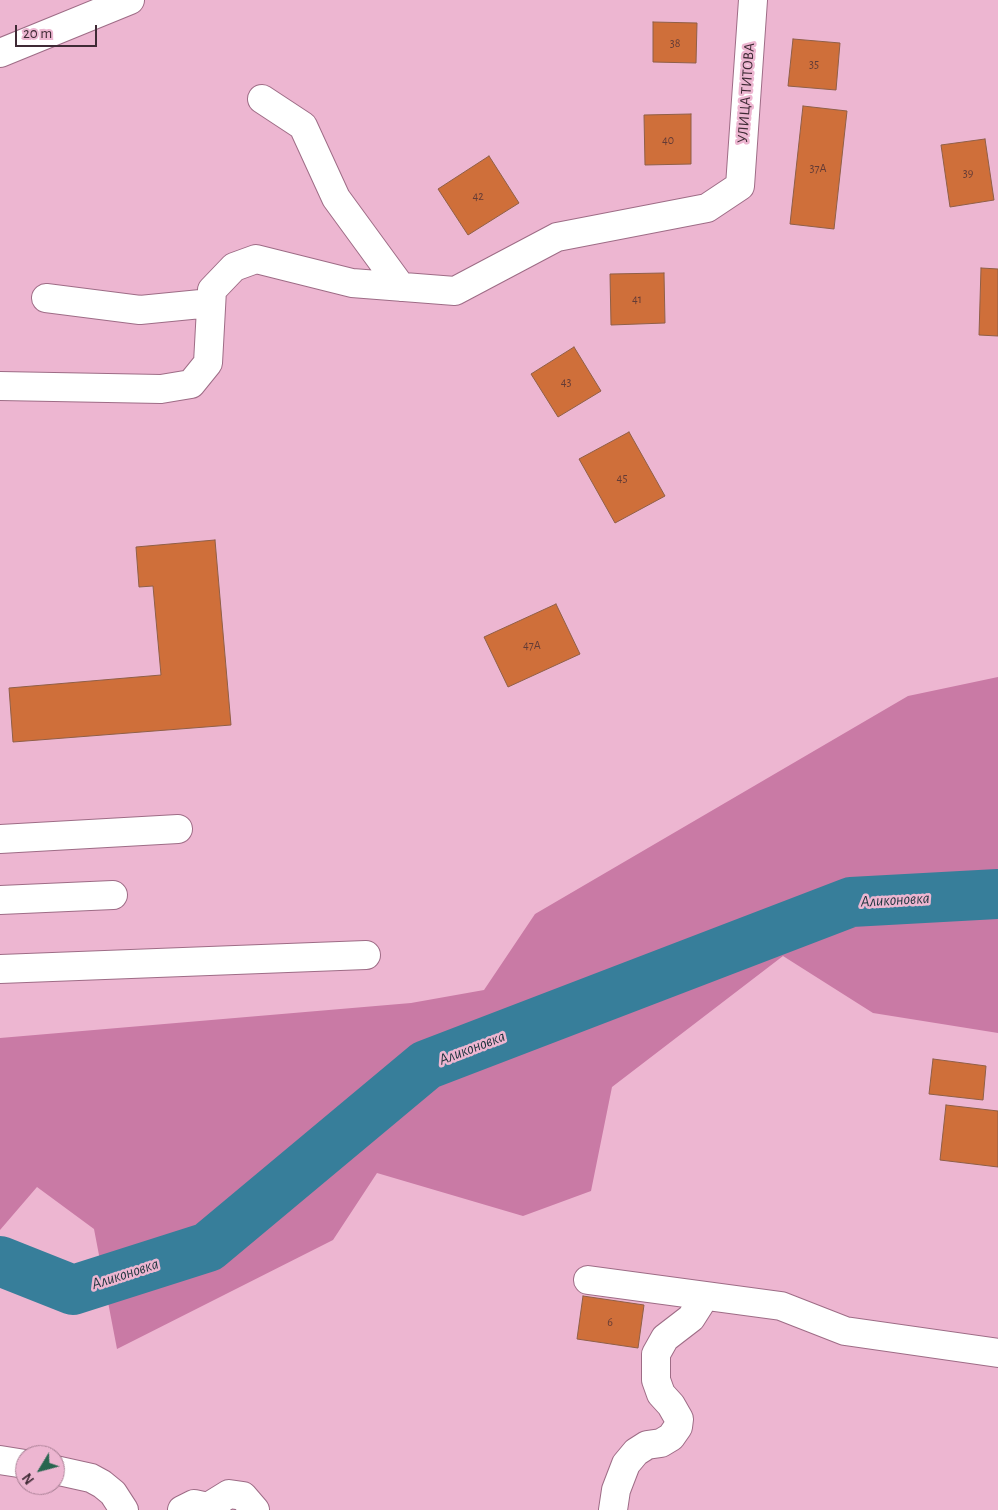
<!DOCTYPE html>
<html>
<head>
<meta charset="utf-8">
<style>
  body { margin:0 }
  #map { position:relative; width:998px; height:1510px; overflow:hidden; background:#edb6d1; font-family:"Alegreya Sans",sans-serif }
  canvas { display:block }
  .north { position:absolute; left:15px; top:1445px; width:50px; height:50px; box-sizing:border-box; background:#edb6d1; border:1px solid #a77e93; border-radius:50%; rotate:233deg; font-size:14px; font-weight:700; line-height:20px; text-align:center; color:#3f2a35 }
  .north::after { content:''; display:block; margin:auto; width:18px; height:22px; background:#28654f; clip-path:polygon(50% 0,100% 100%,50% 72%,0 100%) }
  .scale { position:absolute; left:15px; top:25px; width:82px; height:22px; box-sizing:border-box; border:2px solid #3f2a35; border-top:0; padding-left:6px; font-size:15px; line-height:18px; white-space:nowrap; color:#3f2a35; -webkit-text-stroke:4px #edb6d1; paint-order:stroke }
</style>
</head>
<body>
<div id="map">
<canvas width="998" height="1510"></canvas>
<div class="north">N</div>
<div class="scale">20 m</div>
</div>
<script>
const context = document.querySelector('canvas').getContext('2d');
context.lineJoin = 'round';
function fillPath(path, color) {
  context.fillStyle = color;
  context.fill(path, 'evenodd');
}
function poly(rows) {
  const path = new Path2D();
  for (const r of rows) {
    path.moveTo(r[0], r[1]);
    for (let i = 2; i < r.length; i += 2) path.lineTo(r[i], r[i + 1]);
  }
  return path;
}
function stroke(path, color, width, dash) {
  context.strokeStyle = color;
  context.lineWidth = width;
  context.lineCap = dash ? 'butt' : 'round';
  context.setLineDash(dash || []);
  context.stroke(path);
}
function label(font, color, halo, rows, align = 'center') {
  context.font = font + ' "Alegreya Sans",sans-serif';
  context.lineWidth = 5;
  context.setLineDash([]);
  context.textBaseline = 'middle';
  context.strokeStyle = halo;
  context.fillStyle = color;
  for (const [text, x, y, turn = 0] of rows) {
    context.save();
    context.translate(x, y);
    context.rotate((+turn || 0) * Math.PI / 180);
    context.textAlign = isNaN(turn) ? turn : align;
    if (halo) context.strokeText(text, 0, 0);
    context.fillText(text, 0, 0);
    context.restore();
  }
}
fillPath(poly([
  [998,677,998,1033,873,1013,783,956,612,1087,591,1191,523,1216,377,1173,333,1240,117,1349,94,1229,37,1187,0,1230,0,1038,411,1003,484,990,535,914,908,696]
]), '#c97aa5');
stroke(poly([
  [0,1261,73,1290,208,1247,426,1065,851,902,998,894]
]), '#377e9a', 50);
const building = poly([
  [653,22,697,23,696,63,653,62,653,22],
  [793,39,840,43,836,90,788,86,793,39],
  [803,106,847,111,834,229,790,224,803,106],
  [691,114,691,164,645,165,644,115,691,114],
  [985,139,994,200,950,207,941,145,985,139],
  [489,156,519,203,468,235,438,189,489,156],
  [981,268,998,269,998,336,979,335,981,268],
  [664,273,665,323,611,325,610,274,664,273],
  [574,347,601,391,558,417,531,374,574,347],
  [629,432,665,496,615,523,579,459,629,432],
  [215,540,231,725,13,742,9,688,161,675,153,586,139,587,136,547,215,540],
  [556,604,580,654,508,687,484,637,556,604],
  [933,1059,986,1066,983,1100,929,1094,933,1059],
  [946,1105,998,1111,998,1167,940,1160,946,1105],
  [583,1296,644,1305,638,1348,577,1339,583,1296]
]);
fillPath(building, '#cf6f3a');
stroke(building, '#8f5f47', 1);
const minor = poly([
  [0,53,130,0],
  [262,99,303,126,336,198,401,287],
  [46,298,140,310,211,303],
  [0,386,161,389,191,384,208,363,212,290,234,267,256,259,352,283,455,291,557,237,707,208,740,186,753,0],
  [0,839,178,829],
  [0,900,113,895],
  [0,969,366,955],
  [588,1280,781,1306,845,1331,998,1353],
  [0,1460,25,1464],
  [55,1470,91,1478,102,1484,113,1493,124,1510],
  [182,1510,194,1504,208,1507,229,1494,243,1496,255,1510],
  [613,1510,616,1490,626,1464,636,1452,647,1445,661,1443,671,1437,678,1427,679,1419,671,1405,661,1394,656,1380,656,1354,665,1338,691,1318,705,1296]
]);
stroke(minor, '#9e6c86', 30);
stroke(minor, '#fff', 28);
label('12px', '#633b36', null, [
  ["38",675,43],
  ["35",814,64],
  ["40",668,140],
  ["37А",818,168],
  ["39",968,173],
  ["42",478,196],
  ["41",637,299],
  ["43",566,382],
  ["45",622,478],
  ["47А",532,645],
  ["6",610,1322]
]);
label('15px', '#3f2a35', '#edb6d1', [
  ["УЛИЦА ТИТОВА",746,93,-86]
]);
label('italic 16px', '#1c333c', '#edb6d1', [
  ["Аликоновка",895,900,-3],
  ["Аликоновка",472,1048,-21],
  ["Аликоновка",125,1274,-18]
]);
</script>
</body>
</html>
